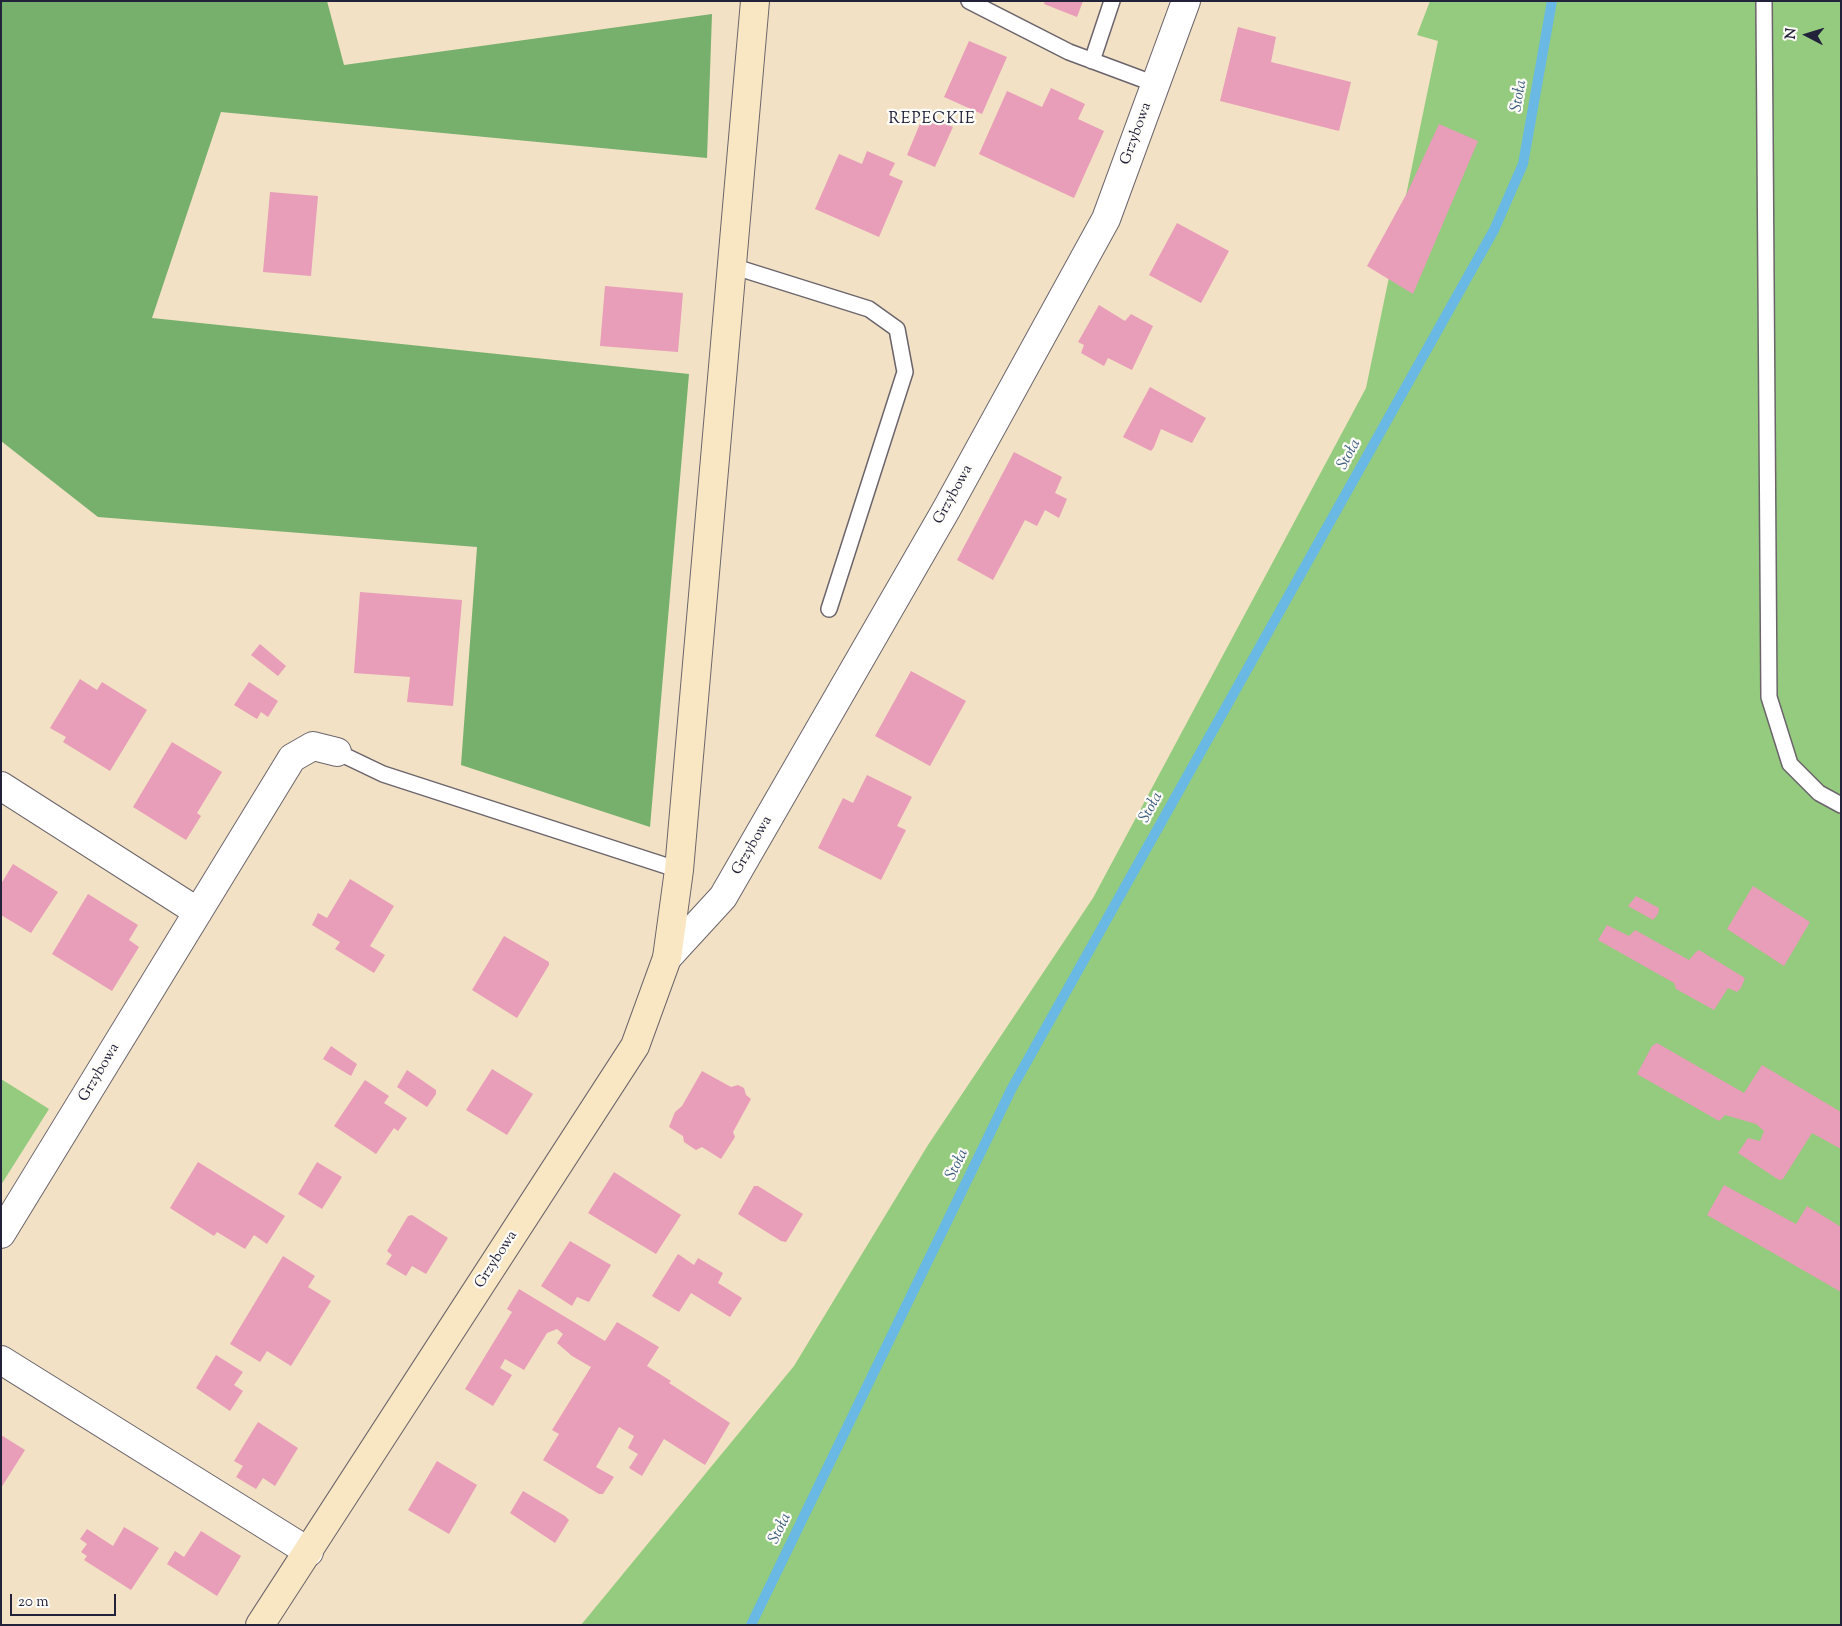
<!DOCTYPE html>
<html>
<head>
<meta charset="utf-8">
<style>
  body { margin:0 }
  #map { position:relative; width:1842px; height:1626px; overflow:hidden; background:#f2e1c4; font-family:"Sorts Mill Goudy",serif }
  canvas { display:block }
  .frame { position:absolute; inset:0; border:2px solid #22223b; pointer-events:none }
  .north { position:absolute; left:1782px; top:10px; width:50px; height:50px; -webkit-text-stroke:4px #fdfcf7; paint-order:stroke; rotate:275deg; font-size:14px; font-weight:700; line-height:20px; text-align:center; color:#22223b }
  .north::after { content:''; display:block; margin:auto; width:18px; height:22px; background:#22223b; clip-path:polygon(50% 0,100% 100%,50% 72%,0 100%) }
  .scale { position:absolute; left:10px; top:1594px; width:106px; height:22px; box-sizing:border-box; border:2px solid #22223b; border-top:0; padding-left:6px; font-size:15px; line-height:18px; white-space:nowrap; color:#22223b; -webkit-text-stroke:4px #fdfcf7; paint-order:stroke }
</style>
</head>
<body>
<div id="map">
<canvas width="1842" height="1626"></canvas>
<div class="frame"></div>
<div class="north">N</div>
<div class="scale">20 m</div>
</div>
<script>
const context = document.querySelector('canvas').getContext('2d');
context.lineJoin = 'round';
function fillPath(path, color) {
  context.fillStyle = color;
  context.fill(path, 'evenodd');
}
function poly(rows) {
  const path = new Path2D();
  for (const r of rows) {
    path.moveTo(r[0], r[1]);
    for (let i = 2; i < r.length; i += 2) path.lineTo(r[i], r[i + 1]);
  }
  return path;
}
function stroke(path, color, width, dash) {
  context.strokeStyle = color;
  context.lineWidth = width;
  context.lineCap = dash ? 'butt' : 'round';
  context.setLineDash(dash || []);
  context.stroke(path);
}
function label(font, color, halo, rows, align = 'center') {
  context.font = font + ' "Sorts Mill Goudy",serif';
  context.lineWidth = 4.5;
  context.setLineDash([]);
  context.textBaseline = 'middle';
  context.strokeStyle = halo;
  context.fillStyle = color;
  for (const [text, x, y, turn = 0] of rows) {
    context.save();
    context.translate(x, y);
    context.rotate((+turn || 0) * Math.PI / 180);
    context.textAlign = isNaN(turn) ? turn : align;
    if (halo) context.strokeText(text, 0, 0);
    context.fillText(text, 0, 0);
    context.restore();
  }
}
fillPath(poly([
  [1430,1,1841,1,1841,1625,581,1625,794,1366,928,1145,1093,898,1366,388,1438,41,1417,35],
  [1,1079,49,1109,1,1185]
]), '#94cb7e');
fillPath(poly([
  [1,1,327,1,344,65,712,14,707,158,221,112,152,318,689,374,650,827,461,765,477,547,98,517,1,441]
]), '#77af6d');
stroke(poly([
  [751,1625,1012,1088,1494,230,1523,164,1552,1]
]), '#69b9e4', 10);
fillPath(poly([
  [1045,1,1083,1,1077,17,1044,4],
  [1238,27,1276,37,1271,62,1351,82,1339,131,1220,101],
  [969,41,1007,57,982,114,944,97],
  [1051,88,1085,104,1078,119,1104,131,1074,198,979,154,1007,91,1042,107],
  [924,114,953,127,935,167,907,155],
  [1439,124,1478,141,1413,294,1367,266,1407,193],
  [867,151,895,163,889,175,903,181,879,237,815,209,839,154,862,164],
  [270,192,318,196,311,276,263,272],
  [1177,223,1229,251,1201,303,1149,275],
  [605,286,683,293,678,352,600,346],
  [1099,305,1125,321,1131,314,1153,326,1132,370,1108,358,1104,366,1081,353,1084,345,1078,342],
  [1150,387,1206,418,1192,443,1161,429,1154,447,1151,451,1123,437],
  [1014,452,1062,477,1055,493,1067,499,1059,518,1045,510,1037,526,1025,520,993,580,957,560],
  [360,592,462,600,453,706,407,702,410,677,354,673],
  [260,644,286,666,278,676,251,655],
  [911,671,966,701,930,766,875,736],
  [80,679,97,690,102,682,147,710,110,771,63,742,66,737,50,728],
  [249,682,278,701,268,717,261,712,257,719,234,705],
  [172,742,222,772,197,813,201,816,186,840,133,807],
  [867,775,912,797,897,826,906,830,881,880,818,848,843,798,853,803],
  [13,864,58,892,31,933,1,915,1,884],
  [350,879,394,906,370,946,385,955,374,973,335,949,340,942,312,925,318,913,327,918],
  [1753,886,1810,922,1784,966,1727,929],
  [88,894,138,925,129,940,139,947,112,991,52,954],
  [1636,896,1659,908,1658,914,1653,920,1628,906],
  [1607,925,1629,936,1635,930,1689,960,1696,952,1699,950,1745,978,1741,988,1737,992,1728,988,1714,1010,1676,989,1674,983,1598,940],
  [504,936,549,962,549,965,517,1018,472,990],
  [1657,1043,1744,1093,1762,1065,1841,1112,1841,1149,1812,1133,1783,1179,1779,1180,1738,1153,1748,1138,1760,1141,1764,1131,1756,1124,1725,1115,1719,1121,1637,1074,1652,1046],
  [331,1046,357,1064,351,1076,323,1059],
  [492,1069,533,1094,507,1135,466,1110],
  [407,1070,436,1090,436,1094,427,1107,397,1087],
  [702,1071,731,1087,738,1085,744,1088,746,1095,751,1099,733,1132,735,1137,721,1159,702,1147,696,1150,684,1142,683,1136,669,1127,675,1112,682,1106],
  [365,1080,389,1096,384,1103,407,1118,398,1131,394,1128,376,1154,334,1126],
  [198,1162,285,1216,267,1244,254,1235,245,1249,217,1232,214,1236,170,1208],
  [317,1162,342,1177,322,1209,298,1194],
  [614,1172,681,1215,656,1254,588,1213],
  [1724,1185,1796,1224,1807,1206,1841,1227,1841,1292,1707,1215],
  [754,1186,758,1186,803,1214,786,1242,781,1241,738,1214],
  [412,1215,448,1238,426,1274,412,1266,406,1276,386,1264,392,1255,387,1251,408,1216],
  [570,1241,611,1265,589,1302,577,1297,572,1306,541,1286],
  [678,1254,694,1265,698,1258,723,1273,718,1283,742,1298,730,1317,691,1293,679,1312,652,1296],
  [283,1256,315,1276,308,1287,331,1301,291,1366,267,1351,260,1362,230,1344],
  [519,1289,605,1341,617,1322,659,1347,647,1366,671,1381,669,1383,730,1423,705,1465,664,1439,642,1476,629,1468,638,1454,628,1448,634,1436,619,1427,596,1467,614,1477,603,1494,599,1494,543,1460,559,1434,552,1430,591,1367,572,1356,557,1343,563,1334,557,1329,547,1333,524,1370,505,1359,500,1368,512,1375,493,1406,465,1389,512,1312,507,1309],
  [216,1355,243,1372,234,1385,243,1391,230,1411,196,1388],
  [258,1422,298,1448,275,1486,263,1478,256,1489,236,1477,243,1466,234,1461],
  [1,1435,25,1450,1,1488],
  [437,1461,477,1485,449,1534,408,1510],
  [523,1491,565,1516,569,1520,555,1543,510,1513],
  [124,1527,159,1548,131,1590,84,1560,87,1556,81,1552,87,1544,80,1539,87,1529,113,1546],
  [201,1531,241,1556,217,1596,167,1564,175,1551,184,1557]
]), '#e89db8');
const lane = poly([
  [969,1,1069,52,1155,84],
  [1764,1,1769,697,1790,764,1819,793,1841,805],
  [1092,61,1112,1],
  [732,266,869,309,897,329,905,372,829,609],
  [337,752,383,774,679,870]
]);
const street = poly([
  [1,786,198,912],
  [667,958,723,897,946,510,1106,219,1186,1],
  [1,1234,292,758,313,746,337,752],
  [1,1360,309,1552]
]);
const secondary = poly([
  [260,1625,635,1046,667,958,679,870,755,1]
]);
stroke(lane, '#6b656b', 18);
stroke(street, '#6b656b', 30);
stroke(secondary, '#6b656b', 30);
stroke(lane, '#fff', 15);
stroke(street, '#fff', 28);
stroke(secondary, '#f9e7c3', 28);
label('15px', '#22223b', '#fdfcf7', [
  ["Grzybowa",1137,134,-70],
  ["Grzybowa",954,495,-61],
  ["Grzybowa",753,846,-60],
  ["Grzybowa",100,1073,-59],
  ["Grzybowa",497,1260,-57]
]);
label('italic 16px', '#3e5e7f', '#fdfcf7', [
  ["Stoła",1520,96,-80],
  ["Stoła",1350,455,-61],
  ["Stoła",1152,808,-61],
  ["Stoła",958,1165,-64],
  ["Stoła",781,1529,-64]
]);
context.letterSpacing = '1px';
label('16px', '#22223b', '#fdfcf7', [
  ["REPECKIE",932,120]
]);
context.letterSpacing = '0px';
</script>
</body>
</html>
